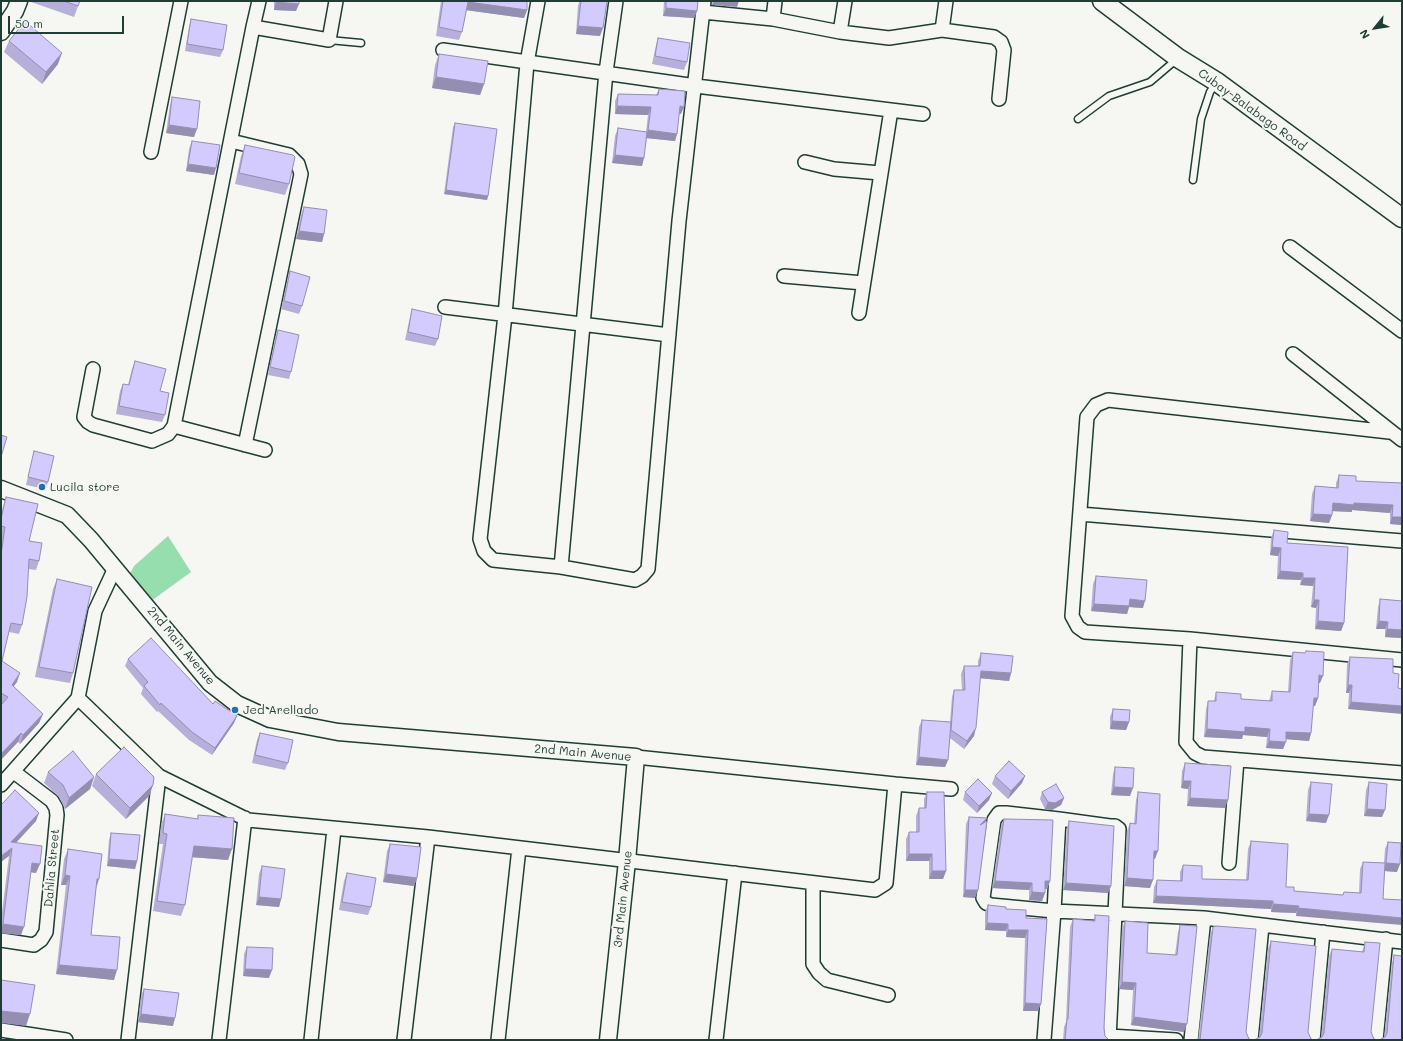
<!DOCTYPE html>
<html>
<head>
<meta charset="utf-8">
<style>
  body { margin:0 }
  #map { position:relative; width:1403px; height:1041px; overflow:hidden; background:#f6f6f2; font-family:Mali,sans-serif }
  canvas { display:block }
  .frame { position:absolute; inset:0; border:2px solid #1f3d34; pointer-events:none }
  .north { position:absolute; left:1355px; top:8px; width:40px; height:40px; -webkit-text-stroke:3px #f6f6f2; paint-order:stroke; rotate:240deg; font-size:11px; font-weight:700; line-height:16px; text-align:center; color:#1f3d34 }
  .north::after { content:''; display:block; margin:auto; width:14px; height:18px; background:#1f3d34; clip-path:polygon(50% 0,100% 100%,50% 72%,0 100%) }
  .scale { position:absolute; left:8px; top:16px; width:116px; height:18px; box-sizing:border-box; border:2px solid #1f3d34; border-top:0; padding-left:5px; font-size:12px; line-height:14px; white-space:nowrap; color:#1f3d34; -webkit-text-stroke:3px #f6f6f2; paint-order:stroke }
</style>
</head>
<body>
<div id="map">
<canvas width="1403" height="1041"></canvas>
<div class="frame"></div>
<div class="north">N</div>
<div class="scale">50 m</div>
</div>
<script>
const context = document.querySelector('canvas').getContext('2d');
context.lineJoin = 'round';
function fillPath(path, color) {
  context.fillStyle = color;
  context.fill(path, 'evenodd');
}
function poly(rows) {
  const path = new Path2D();
  for (const r of rows) {
    path.moveTo(r[0], r[1]);
    for (let i = 2; i < r.length; i += 2) path.lineTo(r[i], r[i + 1]);
  }
  return path;
}
function stroke(path, color, width, dash) {
  context.strokeStyle = color;
  context.lineWidth = width;
  context.lineCap = dash ? 'butt' : 'round';
  context.setLineDash(dash || []);
  context.stroke(path);
}
function label(font, color, halo, rows, align = 'center') {
  context.font = font + ' Mali,sans-serif';
  context.lineWidth = 4;
  context.setLineDash([]);
  context.textBaseline = 'middle';
  context.strokeStyle = halo;
  context.fillStyle = color;
  for (const [text, x, y, turn = 0] of rows) {
    context.save();
    context.translate(x, y);
    context.rotate((+turn || 0) * Math.PI / 180);
    context.textAlign = isNaN(turn) ? turn : align;
    if (halo) context.strokeText(text, 0, 0);
    context.fillText(text, 0, 0);
    context.restore();
  }
}
fillPath(poly([
  [168,536,191,572,147,604,127,579,134,566]
]), '#96dead');
const service = poly([
  [329,40,361,43],
  [1078,119,1109,96,1150,82,1177,59],
  [1193,180,1201,119,1210,92,1216,83]
]);
const minor = poly([
  [259,1,253,27,329,40,336,1],
  [538,1,527,63,505,315,480,539,484,551,493,560,561,567,635,580,642,576,648,569,679,221,704,1],
  [703,12,773,19,840,32,889,38,942,30,994,37,1001,42,1004,50,999,99],
  [773,19,775,1],
  [942,30,946,1],
  [840,32,845,1],
  [443,50,696,86,923,114],
  [231,141,289,155,298,164,301,174,245,445],
  [151,152,181,1],
  [805,162,834,169,880,173],
  [1290,247,1402,331],
  [784,276,863,283],
  [445,307,669,335],
  [859,313,891,110],
  [1293,354,1402,440],
  [93,369,84,417,88,422,93,425,152,441,168,434,174,426,253,27],
  [174,426,265,450],
  [1389,432,1108,400,1096,405,1087,417,1072,616,1078,627,1085,632,1190,639,1402,660],
  [1080,514,1402,541],
  [561,567,606,72,616,1],
  [1190,639,1186,742,1195,753,1203,757,1402,773],
  [78,698,159,776,248,820,428,837,875,890,886,883,895,784,636,757],
  [895,784,951,789],
  [1,785,78,698,95,611,115,568],
  [1059,819,1054,911,991,905,986,903,983,898,994,820,999,813,1006,813,1059,819,1110,826,1115,826,1119,829,1109,1040],
  [1229,863,1237,760],
  [813,883,813,964,819,973,827,980,888,995],
  [1,940,34,945,41,940,46,932,57,815,56,808,52,801,14,772],
  [1,1030,66,1040],
  [1109,1036,1176,1040],
  [128,1040,159,776],
  [219,1040,245,818],
  [311,1040,334,829],
  [404,1040,428,837],
  [498,1040,519,848],
  [716,1040,735,873],
  [1044,1040,1054,911,1204,918,1402,942],
  [1191,1040,1204,918],
  [1251,1040,1262,926],
  [1313,1040,1323,932],
  [1376,1040,1386,939]
]);
const tertiary = poly([
  [1,32,15,11,19,1],
  [1,489,67,515,91,540,210,683,237,704,270,719,338,732,636,757,627,861,608,1040]
]);
const secondary = poly([
  [1102,1,1178,58,1217,82,1402,218]
]);
stroke(service, '#1f3d34', 9);
stroke(minor, '#1f3d34', 16);
stroke(tertiary, '#1f3d34', 19);
stroke(secondary, '#1f3d34', 21);
stroke(service, '#f6f6f2', 6);
stroke(minor, '#f6f6f2', 13);
stroke(tertiary, '#f6f6f2', 16);
stroke(secondary, '#f6f6f2', 18);
fillPath(poly([
  [31,1,80,1,74,17,31,2],
  [274,1,299,1,296,11,274,10],
  [441,1,527,1,527,10,524,18,466,10,462,32,459,40,436,36],
  [580,1,607,1,600,36,576,34,578,5],
  [664,1,698,1,697,11,694,18,663,16],
  [191,19,223,50,220,57,185,51,189,27],
  [658,38,687,62,684,70,652,64,656,45],
  [9,41,58,64,42,84,4,52],
  [439,54,484,84,480,95,432,88,435,65],
  [659,89,681,114,679,114,677,134,675,141,647,138,642,166,612,163,615,136,618,128,646,132,648,115,615,114,615,101,618,94,656,95],
  [172,97,194,137,166,133,170,105],
  [455,123,488,196,487,200,444,194,453,127],
  [192,141,214,175,186,171,189,149],
  [245,145,289,184,285,195,235,184,241,156],
  [304,207,324,234,322,242,296,239,301,215],
  [290,271,302,306,299,314,281,309,288,279],
  [412,309,438,339,435,346,405,340,410,317],
  [278,330,291,372,289,379,268,375,275,338],
  [135,361,165,415,162,422,116,414,120,391,123,384,128,385,132,369],
  [34,451,48,482,45,489,26,485,32,459],
  [1339,475,1356,481,1402,483,1402,525,1390,524,1390,513,1352,510,1352,512,1332,511,1332,515,1329,523,1310,521,1312,494,1315,486,1336,488,1336,483],
  [6,497,39,561,36,570,28,569,22,625,19,634,9,632,2,661,17,682,13,686,43,714,39,723,20,744,18,742,1,704,1,541,2,536,1,536,1,514,3,506],
  [1274,530,1287,543,1348,547,1344,623,1341,631,1315,629,1316,608,1311,607,1313,586,1300,585,1301,580,1277,579,1278,556,1270,555,1271,538],
  [1096,576,1143,608,1129,607,1127,614,1091,611,1093,584],
  [57,579,73,673,70,683,35,677,53,589],
  [1380,599,1401,638,1385,637,1385,629,1376,629,1378,607],
  [1306,651,1320,683,1318,683,1318,698,1315,706,1313,706,1311,733,1309,741,1286,739,1283,749,1266,748,1267,737,1243,735,1242,739,1204,737,1206,709,1208,701,1214,701,1216,692,1241,699,1269,701,1272,691,1288,692,1290,660,1293,652,1305,653],
  [981,653,1011,673,1009,681,980,678,974,736,964,749,950,738,948,760,945,767,916,765,919,727,922,720,950,722,952,697,954,690,962,690,961,674,964,666,978,666,978,661],
  [1350,657,1393,659,1348,709,1349,693,1346,693,1347,664],
  [128,659,237,716,234,723,212,755,189,740,158,711,157,712,141,694,143,688,125,666],
  [1113,709,1129,722,1126,730,1110,729,1110,717],
  [260,733,288,763,285,770,252,763,257,740],
  [1185,763,1225,808,1187,806,1188,789,1181,788,1182,771],
  [1115,767,1130,796,1111,795,1113,774],
  [48,772,94,777,90,789,65,809,59,797,44,783],
  [96,774,153,785,149,796,126,819,92,786],
  [995,776,1025,776,1022,783,1008,799,992,784],
  [1311,782,1326,823,1306,821,1308,790],
  [1369,782,1382,817,1364,816,1366,790],
  [927,792,946,871,943,879,929,879,929,861,906,861,906,839,909,832,916,832,916,816,919,808,924,808,924,799],
  [965,792,992,793,989,800,977,813,963,800],
  [1042,792,1064,798,1061,805,1052,810,1045,809,1040,799],
  [1138,792,1155,859,1154,859,1150,888,1124,886,1127,831,1130,823,1134,824,1136,800],
  [1,805,36,821,16,843,36,873,31,872,21,935,1,933,1,920,9,856],
  [165,814,197,819,198,815,228,860,192,857,185,905,181,916,153,911,163,844,159,844,161,825],
  [969,817,987,818,985,822,975,898,963,897,966,824],
  [1004,819,1050,881,1047,889,1045,889,1045,893,1042,901,1029,900,1029,890,992,888,1001,826],
  [1069,821,1111,886,1108,893,1063,890,1067,828],
  [111,833,137,861,135,869,107,866,109,840],
  [1251,841,1286,887,1294,891,1343,895,1344,892,1359,893,1360,869,1363,862,1384,863,1385,849,1388,842,1397,872,1385,871,1383,899,1296,916,1296,913,1271,912,1271,909,1153,903,1154,887,1157,880,1180,881,1180,872,1183,865,1202,879,1246,880,1248,849],
  [390,844,417,878,414,886,383,882,387,851],
  [68,849,96,888,91,935,114,980,56,974,66,885,61,885,64,859],
  [262,866,281,899,279,907,256,905,259,874],
  [347,873,371,907,368,915,339,910,344,881],
  [988,905,1006,909,1026,918,1038,1011,1023,1011,1025,938,1006,937,1006,931,985,930,985,912],
  [1095,915,1105,1036,1109,1040,1063,1040,1064,1027,1066,1022,1070,927,1073,919,1094,921],
  [1125,921,1147,953,1175,955,1178,932,1180,925,1184,1032,1131,1025,1133,990,1119,989,1122,929],
  [1213,927,1246,1032,1249,1039,1252,1040,1198,1040,1210,935],
  [1271,941,1308,1032,1311,1039,1259,1038,1268,949],
  [1365,942,1371,1032,1374,1039,1321,1038,1329,956,1332,949,1362,952],
  [247,947,269,978,243,976,244,954],
  [1394,955,1402,1040,1384,1038,1392,963],
  [144,989,173,1026,138,1022,141,996]
]), '#b5afda');
fillPath(poly([
  [713,1,739,1,737,7,712,5],
  [276,2,299,4,296,11,274,10],
  [468,2,527,10,524,18,465,10],
  [666,8,697,11,694,18,663,16],
  [578,26,603,28,600,36,576,34],
  [62,53,58,64,42,84,46,72],
  [436,77,484,84,480,95,432,88],
  [617,106,651,107,648,115,615,114],
  [680,106,684,107,681,114,678,114],
  [169,125,197,129,194,137,166,133],
  [648,130,677,134,675,141,645,138],
  [615,155,644,158,642,166,612,163],
  [188,164,216,168,214,175,186,171],
  [446,190,488,196,487,200,444,194],
  [299,231,324,234,322,242,296,239],
  [1333,503,1354,503,1393,505,1390,513,1352,510,1352,512,1330,511],
  [1313,514,1332,515,1329,523,1310,521],
  [1392,517,1402,517,1402,525,1390,524],
  [1272,547,1281,548,1278,556,1270,555],
  [1280,571,1303,573,1301,580,1277,579],
  [1303,578,1315,578,1313,586,1300,585],
  [1130,599,1145,601,1143,608,1129,607,1127,614,1091,611,1094,604],
  [1314,600,1319,600,1316,608,1311,607],
  [1318,621,1344,623,1341,631,1315,629],
  [1379,621,1388,622,1385,629,1376,629],
  [1387,629,1402,630,1402,636,1401,638,1385,637],
  [981,671,1011,673,1009,681,978,678],
  [20,673,17,682,8,694,12,685],
  [1319,675,1323,676,1320,683,1316,683],
  [1348,685,1352,685,1349,693,1346,693],
  [1314,698,1318,698,1315,706,1311,706],
  [1351,702,1402,706,1402,714,1348,709],
  [43,714,39,723,20,744,23,735],
  [237,716,234,723,212,755,215,748],
  [1112,721,1129,722,1126,730,1110,729],
  [1245,727,1270,729,1267,737,1243,735,1242,739,1204,737,1207,729],
  [976,728,974,736,964,749,967,741],
  [1286,732,1311,733,1309,741,1284,739],
  [21,733,18,742,1,760,1,754],
  [1269,741,1286,742,1283,749,1266,748],
  [919,757,948,760,945,767,916,765],
  [1025,776,1022,783,1008,799,1011,791],
  [94,777,90,789,65,809,69,798],
  [1183,781,1191,781,1188,789,1181,788],
  [153,785,149,796,126,819,130,808],
  [1114,787,1133,788,1130,796,1111,795],
  [992,793,989,800,977,813,979,806],
  [1064,798,1061,805,1052,810,1045,809,1048,802],
  [1190,798,1228,800,1225,808,1187,806],
  [1367,809,1385,810,1382,817,1364,816],
  [39,813,36,821,8,851,11,842],
  [1309,814,1329,815,1326,823,1306,821],
  [987,818,984,825,980,825],
  [194,846,232,849,228,860,190,857],
  [12,848,9,856,1,862,1,856],
  [1154,851,1158,851,1155,859,1152,859],
  [909,854,932,854,929,861,906,861],
  [109,859,137,861,135,869,107,866],
  [32,863,40,864,36,873,29,872],
  [1386,863,1400,864,1397,872,1384,871],
  [932,871,946,871,943,879,929,879],
  [386,874,417,878,414,886,383,882],
  [65,875,70,876,66,885,61,885],
  [1127,878,1153,880,1150,888,1124,886],
  [97,879,99,879,96,889],
  [995,881,1032,883,1029,890,992,888],
  [1045,881,1050,881,1047,889,1042,889],
  [1066,883,1111,886,1108,893,1063,890],
  [965,890,978,890,975,898,963,897],
  [1032,892,1045,893,1042,901,1029,900],
  [1156,896,1273,901,1271,909,1153,903],
  [259,897,281,899,279,907,256,905],
  [1273,904,1299,906,1296,913,1271,912],
  [1298,908,1402,918,1402,925,1296,916],
  [987,923,1008,924,1006,931,985,930],
  [3,924,24,927,21,935,1,933,1,928],
  [1008,930,1028,930,1025,938,1006,937],
  [59,965,117,970,114,980,56,974],
  [245,969,272,970,269,978,243,976],
  [1122,982,1136,983,1133,990,1119,989],
  [1025,1003,1041,1004,1038,1011,1023,1011],
  [1,1011,30,1014,26,1026,1,1023],
  [141,1014,175,1018,173,1026,138,1022],
  [1134,1017,1187,1024,1184,1032,1131,1025]
]), '#948eb1');
const building = poly([
  [64,1,80,1,78,6,64,1],
  [277,1,299,1,299,4,276,2,277,1],
  [443,1,527,1,527,10,468,2,462,32,439,27,443,1],
  [581,1,607,1,603,28,578,26,581,1],
  [666,1,698,1,697,11,666,8,666,1],
  [191,19,227,25,223,50,187,44,191,19],
  [25,21,62,53,46,72,9,41,25,21],
  [658,38,690,43,687,62,655,56,658,38],
  [439,54,488,61,484,84,436,77,439,54],
  [659,89,685,91,684,107,680,106,677,134,648,130,651,107,617,106,618,94,658,95,659,89],
  [172,97,200,101,197,129,169,125,172,97],
  [455,123,497,129,488,196,446,190,455,123],
  [618,128,647,132,644,158,615,155,618,128],
  [192,141,220,145,216,168,188,164,192,141],
  [245,145,293,155,295,157,289,184,239,173,245,145],
  [304,207,327,210,324,234,299,231,304,207],
  [290,271,310,277,302,306,284,301,290,271],
  [412,309,442,316,438,339,408,332,412,309],
  [278,330,299,335,291,372,270,367,278,330],
  [135,361,166,369,160,391,169,393,165,415,119,406,123,384,129,385,135,361],
  [1,435,7,437,1,457,1,435],
  [34,451,54,456,48,482,28,477,34,451],
  [1339,475,1356,476,1356,481,1402,483,1402,517,1392,517,1393,505,1354,503,1354,505,1333,503,1332,515,1313,514,1315,486,1338,488,1339,475],
  [6,497,38,504,29,541,42,543,39,561,29,559,27,597,22,625,11,623,2,661,20,673,12,685,43,714,23,735,21,733,1,754,1,705,8,697,1,693,1,555,5,527,1,526,1,519,6,497],
  [1274,530,1288,532,1287,543,1348,547,1344,623,1318,621,1319,600,1314,600,1315,578,1303,578,1303,573,1280,571,1281,548,1272,547,1274,530],
  [1096,576,1147,580,1145,601,1130,599,1129,606,1094,604,1096,576],
  [57,579,92,587,73,673,39,667,57,579],
  [1380,599,1402,601,1402,630,1387,629,1388,622,1379,621,1380,599],
  [151,638,213,704,215,701,237,716,215,748,192,732,161,703,160,705,144,686,148,682,128,659,151,638],
  [1306,651,1324,652,1323,676,1319,675,1318,698,1314,698,1311,733,1286,732,1286,742,1269,741,1270,729,1245,727,1245,732,1207,729,1208,701,1216,701,1216,692,1241,694,1241,699,1272,701,1272,691,1290,692,1293,652,1305,653,1306,651],
  [981,653,1013,656,1011,673,981,671,976,728,967,741,951,730,954,690,965,690,964,666,980,666,981,653],
  [1350,657,1393,659,1393,673,1399,674,1398,688,1402,689,1402,706,1351,702,1352,685,1348,685,1350,657],
  [1113,709,1130,710,1129,722,1112,721,1113,709],
  [922,720,951,722,948,760,919,757,922,720],
  [260,733,293,740,288,763,255,755,260,733],
  [124,747,154,777,153,785,130,808,96,774,124,747],
  [73,751,94,777,69,798,63,785,48,772,73,751],
  [1009,761,1025,776,1011,791,995,776,1009,761],
  [1185,763,1231,766,1228,800,1190,798,1191,781,1183,781,1185,763],
  [1115,767,1134,768,1133,788,1114,787,1115,767],
  [978,779,992,793,979,806,965,792,978,779],
  [1311,782,1332,784,1329,815,1309,814,1311,782],
  [1369,782,1387,784,1385,810,1367,809,1369,782],
  [1056,784,1064,798,1055,803,1048,802,1042,792,1056,784],
  [15,790,39,813,11,842,42,846,40,864,32,863,24,927,3,924,12,848,1,856,1,805,15,790],
  [927,792,944,792,946,871,932,871,932,854,909,854,909,832,919,832,919,808,926,808,927,792],
  [1138,792,1160,794,1158,851,1154,851,1153,880,1127,878,1130,823,1136,824,1138,792],
  [165,814,198,819,198,815,234,818,232,849,194,846,185,905,157,901,167,834,163,833,165,814],
  [969,817,987,818,980,825,987,821,978,890,965,890,969,817],
  [1004,819,1053,820,1050,881,1045,881,1045,893,1032,892,1032,883,995,881,1004,819],
  [1069,821,1114,826,1111,886,1066,883,1069,821],
  [111,833,140,835,137,861,109,859,111,833],
  [1251,841,1288,844,1286,887,1294,887,1294,891,1343,895,1344,892,1361,893,1363,862,1385,863,1383,899,1402,900,1402,918,1298,908,1299,906,1273,904,1273,901,1156,896,1157,880,1182,881,1183,865,1202,866,1202,879,1248,880,1251,841],
  [1388,842,1401,843,1400,864,1386,863,1388,842],
  [390,844,421,847,417,878,386,874,390,844],
  [68,849,102,854,99,879,97,879,91,935,120,937,117,970,59,965,70,876,65,875,68,849],
  [262,866,285,869,281,899,259,897,262,866],
  [347,873,376,878,371,907,342,902,347,873],
  [988,905,1006,907,1006,909,1026,910,1026,918,1047,919,1041,1004,1025,1003,1028,930,1008,930,1008,924,987,923,988,905],
  [1095,915,1109,916,1104,1028,1105,1036,1109,1040,1065,1040,1067,1019,1068,1019,1073,919,1095,921,1095,915],
  [1125,921,1148,923,1147,953,1177,955,1180,925,1197,926,1187,1024,1134,1017,1136,983,1122,982,1125,921],
  [1216,926,1256,929,1246,1032,1249,1039,1252,1040,1200,1040,1213,927,1216,926],
  [1271,941,1316,946,1308,1032,1311,1039,1314,1040,1254,1040,1260,1037,1262,1033,1271,941],
  [1365,942,1380,943,1371,1032,1374,1039,1377,1040,1316,1040,1322,1037,1324,1033,1332,949,1364,952,1365,942],
  [247,947,273,948,272,970,245,969,247,947],
  [1394,955,1402,956,1402,1040,1379,1040,1385,1037,1387,1033,1394,955],
  [1,980,35,985,30,1014,1,1011,1,980],
  [144,989,179,993,175,1018,141,1014,144,989]
]);
fillPath(building, '#d3cbfd');
stroke(building, '#948eb1', 1);
for (const [x, y, r, color] of [
  [42,487,4,"#1f6fb2"],
  [235,710,4,"#1f6fb2"]
]) {
  const dot = new Path2D();
  dot.arc(x, y, r, 0, 2 * Math.PI);
  context.fillStyle = color;
  context.fill(dot);
  stroke(dot, '#f6f6f2', 1.5);
}
label('12px', '#1f3d34', '#f6f6f2', [
  ["Cubay-Balabago Road",1252,110,36],
  ["2nd Main Avenue",181,646,50],
  ["2nd Main Avenue",583,753,5],
  ["Dahlia Street",52,868,-85],
  ["3rd Main Avenue",623,899,-84]
]);
label('12px', '#1f3d34', '#f6f6f2', [
  ["Lucila store",50,487],
  ["Jed Arellado",243,710]
], 'left');
</script>
</body>
</html>
